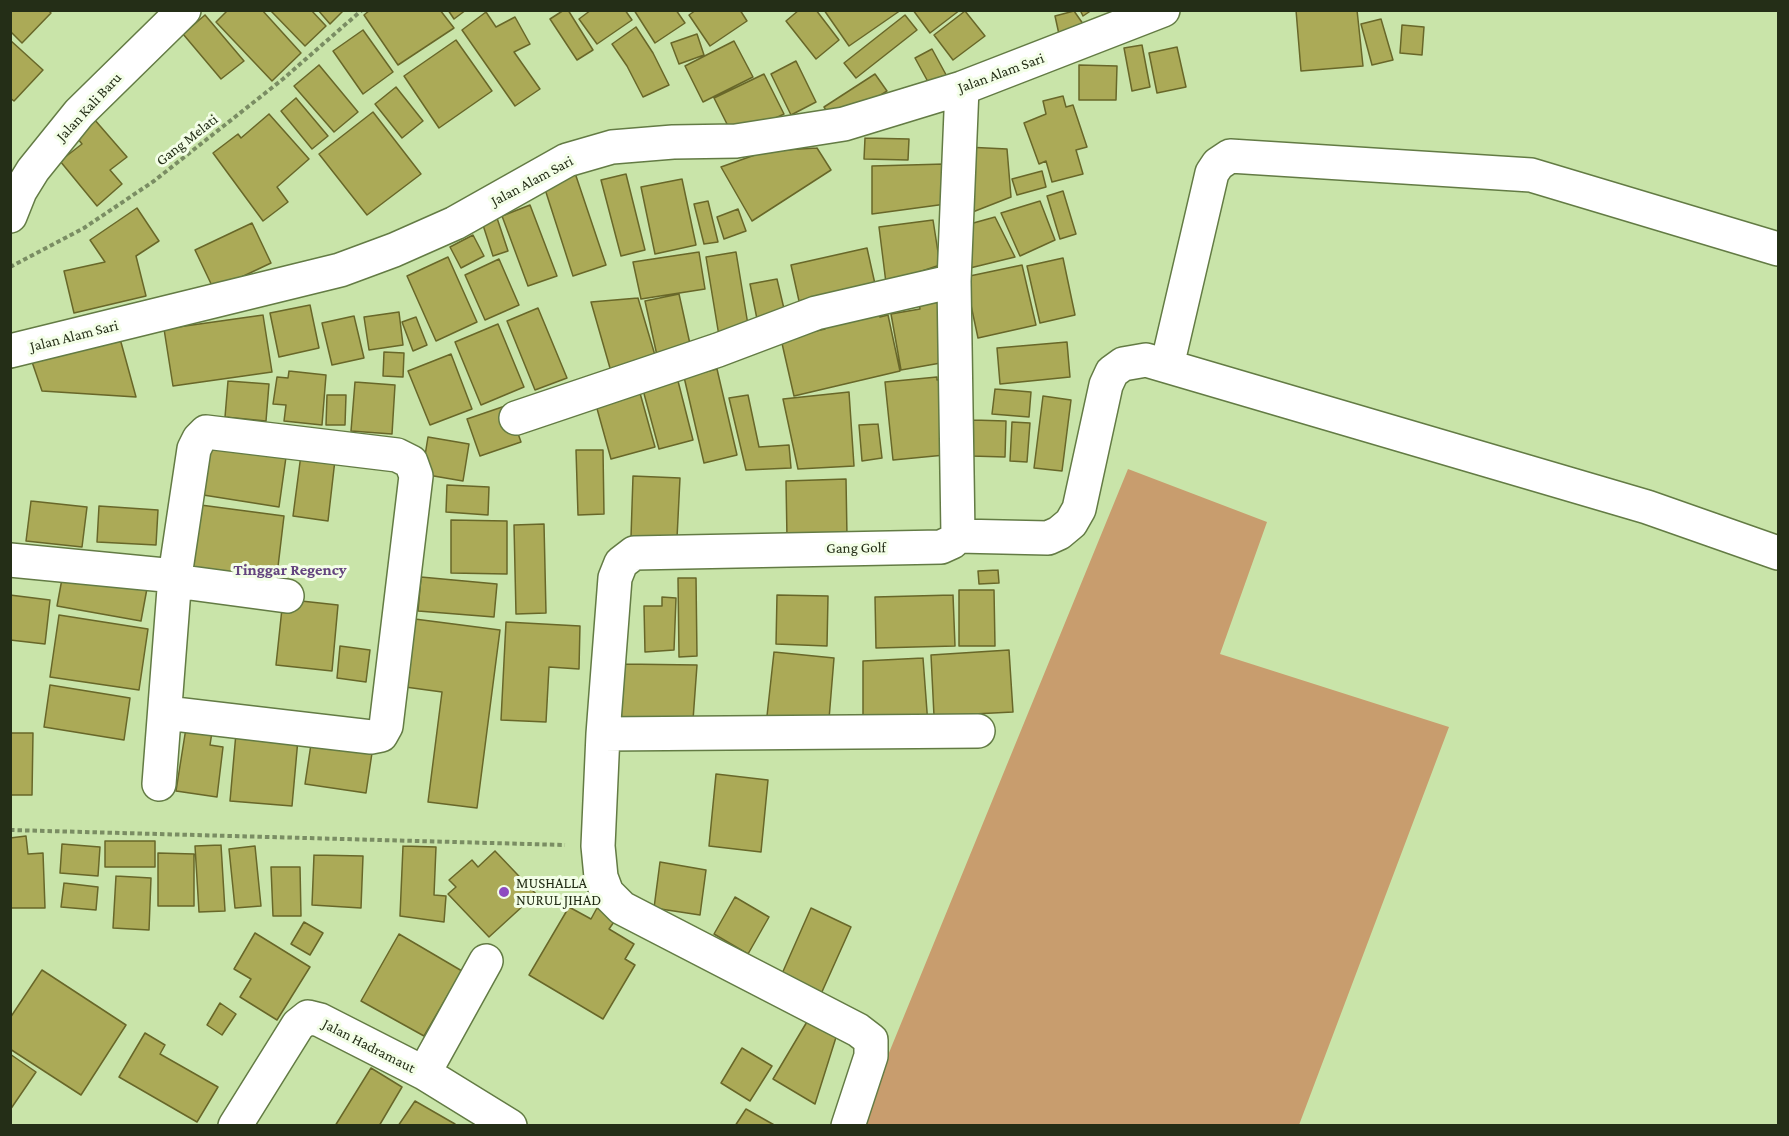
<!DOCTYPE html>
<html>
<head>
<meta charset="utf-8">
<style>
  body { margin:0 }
  #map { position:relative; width:1789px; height:1136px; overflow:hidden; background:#c9e4a9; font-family:"Crimson Pro",serif }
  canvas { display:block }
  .frame { position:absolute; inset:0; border:12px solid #242e17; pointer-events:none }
</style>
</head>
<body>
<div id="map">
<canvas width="1789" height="1136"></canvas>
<div class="frame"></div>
</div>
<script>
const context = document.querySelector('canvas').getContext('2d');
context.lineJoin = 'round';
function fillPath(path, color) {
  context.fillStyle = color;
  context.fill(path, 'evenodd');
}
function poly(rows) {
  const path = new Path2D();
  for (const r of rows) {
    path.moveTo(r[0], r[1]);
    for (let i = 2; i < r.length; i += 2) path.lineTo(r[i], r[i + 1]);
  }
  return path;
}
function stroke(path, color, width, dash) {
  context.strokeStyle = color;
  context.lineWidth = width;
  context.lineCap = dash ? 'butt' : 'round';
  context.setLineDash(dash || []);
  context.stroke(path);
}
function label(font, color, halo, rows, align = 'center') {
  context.font = font + ' "Crimson Pro",serif';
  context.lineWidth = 6;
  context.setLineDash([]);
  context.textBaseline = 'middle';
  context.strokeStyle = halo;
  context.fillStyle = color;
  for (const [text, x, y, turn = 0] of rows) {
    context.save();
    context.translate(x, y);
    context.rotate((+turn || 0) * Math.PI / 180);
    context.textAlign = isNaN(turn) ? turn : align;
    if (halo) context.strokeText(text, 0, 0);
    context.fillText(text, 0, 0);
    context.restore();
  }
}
fillPath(poly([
  [1128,469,1267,522,1220,654,1449,727,1299,1125,859,1126]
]), '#c89d6e');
const building = poly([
  [10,10,48,10,51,13,22,43,10,31,10,10],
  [228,10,262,10,301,53,272,81,216,22,228,10],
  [270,10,311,10,326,26,305,46,270,10],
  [318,10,344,10,330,24,318,10],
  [370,10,440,10,454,28,398,65,364,15,370,10],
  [448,10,466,10,454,19,448,10],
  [564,10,568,10,593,50,577,60,550,19,564,10],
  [591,10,625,10,632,20,597,44,579,19,591,10],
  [634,10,676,10,685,23,655,43,634,10],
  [696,10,740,10,747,21,710,46,689,15,696,10],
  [799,10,816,10,839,40,816,59,786,21,799,10],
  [824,10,901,10,849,46,824,10],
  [913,10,960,10,930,33,913,10],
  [1080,10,1092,10,1083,16,1080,10],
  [1296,10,1357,10,1363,66,1301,71,1296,10],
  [965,11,985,36,953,60,934,35,965,11],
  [1074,11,1093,38,1062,48,1055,16,1074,11],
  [486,12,496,27,515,17,530,44,514,52,540,89,515,106,462,30,486,12],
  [205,15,244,61,221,79,183,34,205,15],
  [905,15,917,30,856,78,844,63,905,15],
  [1381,19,1393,60,1372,65,1361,24,1381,19],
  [1402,25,1424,27,1422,55,1400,53,1402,25],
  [636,27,653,53,669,85,643,97,627,66,612,44,636,27],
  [363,30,393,72,363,94,333,51,363,30],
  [697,34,704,55,679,64,671,43,697,34],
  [10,40,43,70,14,101,10,98,10,40],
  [456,40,492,91,439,128,404,76,456,40],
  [734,41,753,77,703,102,685,66,734,41],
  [1142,45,1150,87,1132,91,1124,48,1142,45],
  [1177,47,1186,87,1157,93,1149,53,1177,47],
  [932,49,950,82,933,91,915,58,932,49],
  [796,61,816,102,791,115,771,74,796,61],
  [319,65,358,112,334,132,294,86,319,65],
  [1079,65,1117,66,1116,100,1079,100,1079,65],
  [764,74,784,114,734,138,714,98,764,74],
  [875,74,887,91,835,125,824,107,875,74],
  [396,87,423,121,402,138,375,104,396,87],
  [1063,96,1066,107,1073,105,1087,147,1076,150,1083,174,1052,182,1046,161,1039,164,1024,123,1046,114,1043,101,1063,96],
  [296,98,328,136,312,149,281,111,296,98],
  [373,112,421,174,367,215,319,154,373,112],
  [269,114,309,159,277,187,288,202,263,221,213,153,238,134,241,138,269,114],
  [94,119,127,157,110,170,122,184,97,206,60,161,82,144,75,135,94,119],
  [865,138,909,139,908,160,864,159,865,138],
  [966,147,1007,149,1011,197,965,215,966,147],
  [817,148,831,170,752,221,721,167,766,151,817,148],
  [945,164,946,204,872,214,872,166,945,164],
  [1042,171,1046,187,1017,195,1012,179,1042,171],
  [575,173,606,265,573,276,543,183,575,173],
  [626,174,645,250,621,256,601,180,626,174],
  [682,179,696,245,655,254,641,187,682,179],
  [1063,191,1076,234,1060,239,1047,196,1063,191],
  [708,201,718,242,704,244,694,204,708,201],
  [1040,201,1055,240,1020,256,1001,213,1040,201],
  [530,205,557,276,528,286,502,216,530,205],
  [137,208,159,241,136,256,146,296,74,313,64,271,105,262,90,240,137,208],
  [738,209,746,231,724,239,717,217,738,209],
  [995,217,1015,257,970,268,959,227,995,217],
  [497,218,508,251,493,256,482,222,497,218],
  [933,220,940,265,886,283,879,227,933,220],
  [252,223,271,263,214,290,195,250,252,223],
  [473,235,484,256,461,268,450,247,473,235],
  [867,248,875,284,799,301,791,265,867,248],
  [699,252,705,289,641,299,633,262,699,252],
  [736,252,749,331,719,336,706,257,736,252],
  [448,257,477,322,436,341,407,276,448,257],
  [1063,258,1075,315,1040,323,1027,266,1063,258],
  [499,259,519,305,485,320,465,275,499,259],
  [1022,265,1036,325,978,338,965,277,1022,265],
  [777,279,785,313,757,319,750,284,777,279],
  [943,289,952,361,901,370,891,314,920,309,918,296,943,289],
  [679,294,692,353,658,360,645,301,679,294],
  [638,298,657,362,612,375,591,302,638,298],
  [310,305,319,348,279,357,270,313,310,305],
  [878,307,880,317,888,315,900,371,794,396,781,339,825,329,823,320,878,307],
  [538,308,567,378,535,390,507,321,538,308],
  [399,312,403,345,369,350,364,317,399,312],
  [263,315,272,372,173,386,164,329,263,315],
  [354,316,364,358,332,365,322,323,354,316],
  [416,317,427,345,413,351,402,322,416,317],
  [498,324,524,387,481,405,455,342,498,324],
  [119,335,136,397,42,391,31,359,119,335],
  [1067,342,1070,377,1000,384,997,348,1067,342],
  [384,352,404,353,403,377,383,376,384,352],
  [451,354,472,409,430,425,408,371,451,354],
  [717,369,737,455,704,463,684,377,717,369],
  [289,371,326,375,322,425,284,421,286,405,273,404,277,377,288,378,289,371],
  [937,377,937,380,947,378,945,455,893,460,885,382,937,377],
  [228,381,269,384,266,421,225,417,228,381],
  [678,381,693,440,659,449,643,390,678,381],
  [355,382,395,385,392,434,351,431,355,382],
  [995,389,1031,392,1029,417,992,414,995,389],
  [849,392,854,466,798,469,783,399,849,392],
  [640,393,655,447,611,459,596,405,640,393],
  [327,395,346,395,345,425,326,425,327,395],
  [748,395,759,447,789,445,791,468,746,470,729,398,748,395],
  [1043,396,1071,400,1062,471,1034,468,1043,396],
  [508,405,521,442,480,456,467,419,508,405],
  [973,420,1006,421,1005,457,971,456,973,420],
  [1012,422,1030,423,1027,462,1010,461,1012,422],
  [878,424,882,458,862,461,859,425,878,424],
  [428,437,469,444,463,481,422,474,428,437],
  [206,438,287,450,279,507,197,494,206,438],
  [302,447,336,451,328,521,293,516,302,447],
  [576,450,603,450,604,514,578,515,576,450],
  [633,476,680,478,677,538,631,537,633,476],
  [846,479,847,537,787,539,786,481,846,479],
  [447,485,489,487,488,515,446,512,447,485],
  [31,501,87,507,82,547,26,541,31,501],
  [193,504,284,516,275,592,184,580,193,504],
  [99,506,158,510,156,545,97,542,99,506],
  [451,520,507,521,507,574,451,573,451,520],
  [544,524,546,613,516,614,514,525,544,524],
  [64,568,148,583,141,621,57,606,64,568],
  [998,570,999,583,979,584,978,571,998,570],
  [421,577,497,584,494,617,418,611,421,577],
  [678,578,696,578,697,656,679,657,678,578],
  [959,590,994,590,995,646,959,646,959,590],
  [10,595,50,600,45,644,10,640,10,595],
  [777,595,828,596,827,646,776,644,777,595],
  [953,595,955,646,876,648,875,597,953,595],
  [662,597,676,598,674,650,645,652,644,606,662,606,662,597],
  [283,599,338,605,332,671,276,665,283,599],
  [59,615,148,629,139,690,50,677,59,615],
  [407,618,500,630,477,808,428,802,442,692,398,686,407,618],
  [506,622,580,626,579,669,549,667,546,722,501,720,506,622],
  [340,646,370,650,366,682,337,678,340,646],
  [1009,650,1013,712,934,716,931,655,1009,650],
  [774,652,834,658,829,719,766,725,774,652],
  [923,658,928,725,863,723,863,661,923,658],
  [622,664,697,665,693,720,619,723,622,664],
  [50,685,130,698,124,740,44,727,50,685],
  [186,728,212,732,210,745,223,747,217,797,176,791,186,728],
  [10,733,33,733,32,795,10,795,10,733],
  [236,733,298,739,292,806,230,801,236,733],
  [311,744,372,753,366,793,305,784,311,744],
  [716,774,768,780,761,852,709,846,716,774],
  [26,836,28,854,43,853,45,908,10,908,10,838,26,836],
  [105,841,155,841,155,867,105,867,105,841],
  [62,844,100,847,98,876,60,873,62,844],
  [221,845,225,911,199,912,195,846,221,845],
  [255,846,261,906,235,908,229,849,255,846],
  [403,846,436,847,434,895,446,896,444,922,400,916,403,846],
  [495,851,536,894,489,937,448,894,456,887,449,880,472,860,478,867,495,851],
  [158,853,194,854,194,906,158,906,158,853],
  [314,855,363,856,361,908,312,905,314,855],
  [660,862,706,870,700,915,654,908,660,862],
  [271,867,300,867,301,916,273,916,271,867],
  [116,876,151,878,149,930,113,928,116,876],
  [64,883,98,887,96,910,61,907,64,883],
  [735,897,769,917,748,954,714,934,735,897],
  [569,907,591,919,597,908,616,919,609,929,634,944,625,959,635,965,603,1019,529,975,569,907],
  [811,908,851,927,821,994,781,976,811,908],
  [304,922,323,933,310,955,291,944,304,922],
  [255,933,310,967,277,1020,240,997,251,979,234,969,255,933],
  [399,934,462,971,424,1036,361,1001,399,934],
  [42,970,126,1025,81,1095,10,1049,10,1018,42,970],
  [220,1003,236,1014,222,1035,207,1025,220,1003],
  [811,1015,838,1031,815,1104,773,1079,811,1015],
  [145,1033,165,1045,160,1054,218,1087,197,1122,119,1077,145,1033],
  [742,1048,772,1066,750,1101,721,1083,742,1048],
  [10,1054,36,1072,10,1110,10,1054],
  [371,1068,402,1087,379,1126,335,1126,371,1068],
  [415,1101,455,1124,454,1126,398,1126,415,1101],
  [746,1109,776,1126,735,1126,746,1109]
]);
fillPath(building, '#abaa57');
stroke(building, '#686729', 1.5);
const street = poly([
  [10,216,20,191,33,170,79,113,184,10],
  [10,351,340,270,394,250,455,223,567,160,612,147,673,142,736,141,844,124,962,88,1163,10],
  [1167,366,1212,173,1218,164,1230,156,1531,175,1778,249],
  [516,418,718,350,816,313,954,281],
  [958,536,1048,538,1059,533,1071,523,1079,509,1106,385,1112,372,1123,364,1146,360,1647,507,1778,553],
  [10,560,175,576,159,784],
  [175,581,287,596],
  [166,713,371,737,381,735,386,726,416,476,411,462,397,455,206,432,199,439,194,449,175,576],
  [603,734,978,731],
  [424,1073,486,961],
  [235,1126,298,1025,308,1017,320,1020,424,1073,510,1126],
  [848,1126,871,1056,871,1040,858,1030,622,908,607,893,601,877,598,846,603,734,615,578,621,563,634,553,941,547,952,542,958,536,954,281,962,88]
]);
stroke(street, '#637b44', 36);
stroke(poly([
  [10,267,84,228,154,181,283,79,362,10],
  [10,830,565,845]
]), '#7a8d63', 4, [4.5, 3]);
stroke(street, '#fff', 33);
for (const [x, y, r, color] of [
  [504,892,6,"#8e4cc0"]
]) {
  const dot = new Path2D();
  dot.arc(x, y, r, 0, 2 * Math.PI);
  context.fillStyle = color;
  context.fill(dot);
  stroke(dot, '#f3fee7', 2);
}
label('15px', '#242e17', '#f3fee7', [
  ["Jalan Alam Sari",1001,73,-20],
  ["Jalan Kali Baru",89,107,-47],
  ["Gang Melati",187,140,-38],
  ["Jalan Alam Sari",532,181,-28],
  ["Jalan Alam Sari",74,336,-14],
  ["Gang Golf",856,548,-1],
  ["Jalan Hadramaut",369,1046,27]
]);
label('15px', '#242e17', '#f3fee7', [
  ["MUSHALLA",516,883],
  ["NURUL JIHAD",516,900]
], 'left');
label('bold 16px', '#64447f', '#f3fee7', [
  ["Tinggar Regency",290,570]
]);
</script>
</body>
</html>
